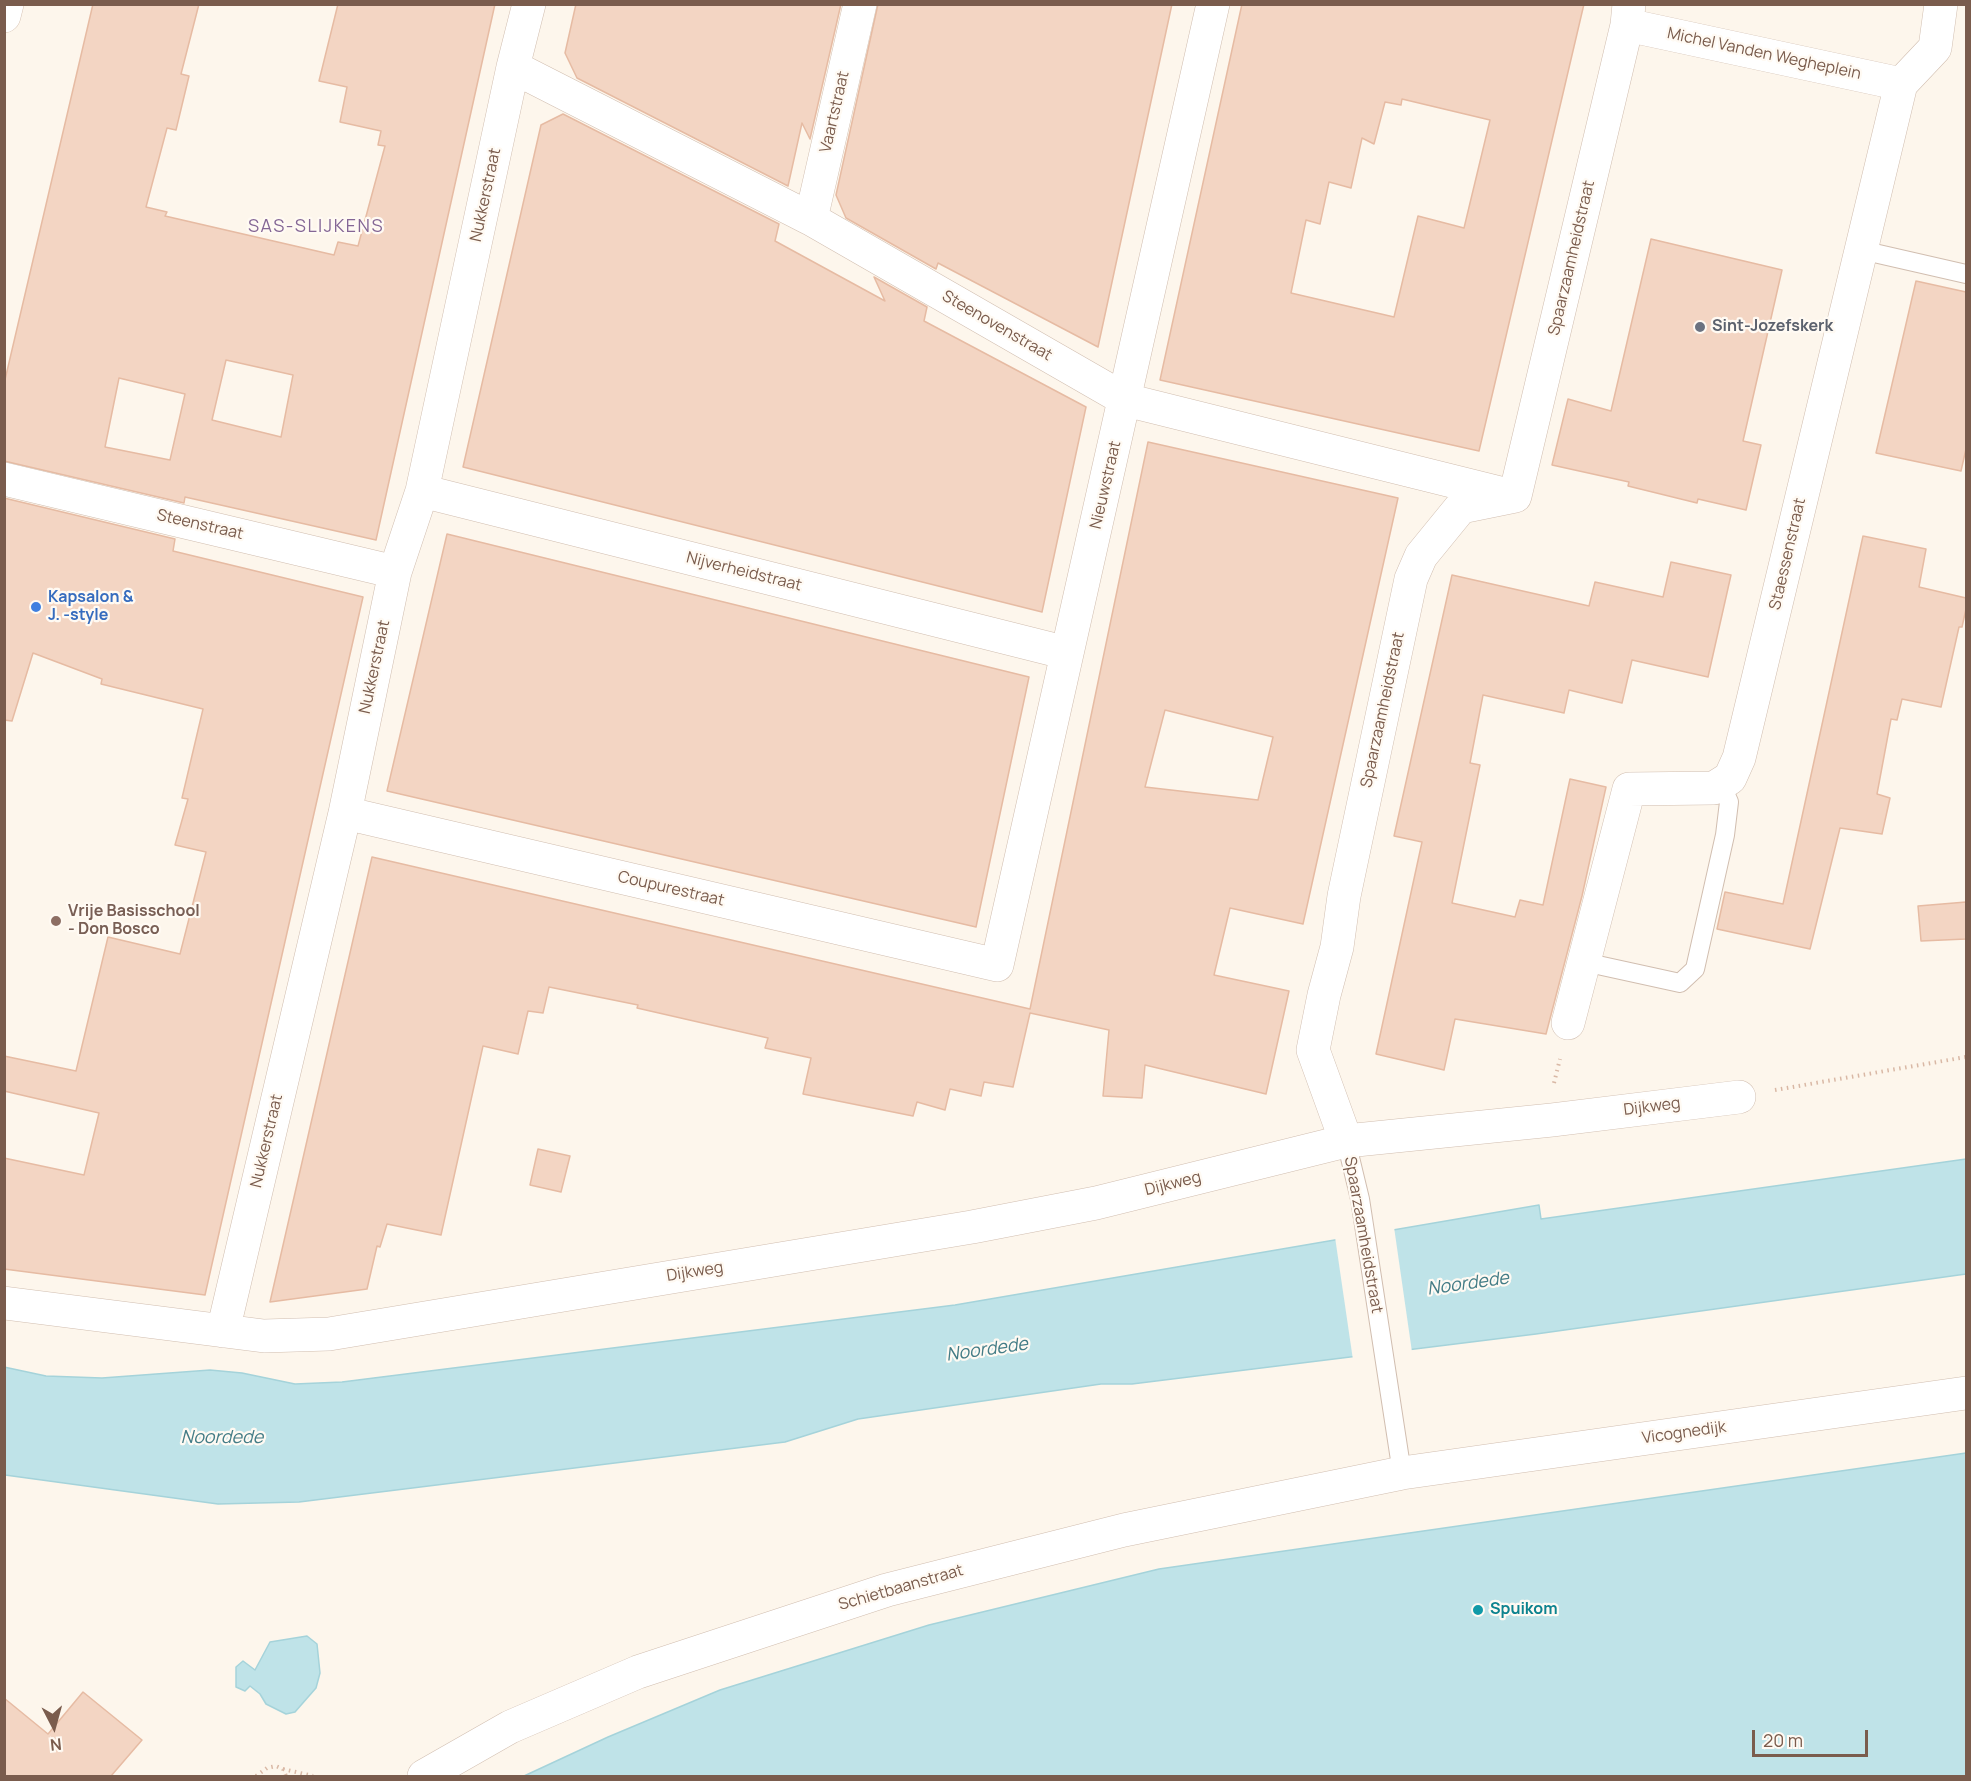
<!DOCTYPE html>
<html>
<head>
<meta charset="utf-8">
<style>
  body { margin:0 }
  #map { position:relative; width:1971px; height:1781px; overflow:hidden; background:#fdf6ec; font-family:Manrope,sans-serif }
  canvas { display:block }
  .frame { position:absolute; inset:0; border:6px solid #7a5c4d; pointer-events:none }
  .north { position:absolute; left:24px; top:1697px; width:60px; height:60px; -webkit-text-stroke:4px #fffaf3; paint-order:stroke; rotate:174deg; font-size:16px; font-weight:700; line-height:24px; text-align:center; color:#7a5c4d }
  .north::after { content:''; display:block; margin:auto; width:21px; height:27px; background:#7a5c4d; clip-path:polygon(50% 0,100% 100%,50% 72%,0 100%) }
  .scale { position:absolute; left:1752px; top:1730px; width:116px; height:27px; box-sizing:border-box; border:3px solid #7a5c4d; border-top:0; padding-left:8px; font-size:18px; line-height:21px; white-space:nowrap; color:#7a5c4d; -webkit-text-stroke:4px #fffaf3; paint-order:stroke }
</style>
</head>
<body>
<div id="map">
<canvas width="1971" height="1781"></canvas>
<div class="frame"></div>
<div class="north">N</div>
<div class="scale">20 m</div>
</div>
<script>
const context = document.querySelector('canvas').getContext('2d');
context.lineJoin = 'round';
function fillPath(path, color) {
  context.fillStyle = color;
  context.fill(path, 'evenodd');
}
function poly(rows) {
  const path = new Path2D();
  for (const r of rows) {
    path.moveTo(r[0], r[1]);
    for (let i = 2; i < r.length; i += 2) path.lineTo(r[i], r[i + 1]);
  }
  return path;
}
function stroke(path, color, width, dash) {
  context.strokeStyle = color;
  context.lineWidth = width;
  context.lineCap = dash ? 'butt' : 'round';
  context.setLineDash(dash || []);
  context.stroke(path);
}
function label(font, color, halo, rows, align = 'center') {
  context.font = font + ' Manrope,sans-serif';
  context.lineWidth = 4.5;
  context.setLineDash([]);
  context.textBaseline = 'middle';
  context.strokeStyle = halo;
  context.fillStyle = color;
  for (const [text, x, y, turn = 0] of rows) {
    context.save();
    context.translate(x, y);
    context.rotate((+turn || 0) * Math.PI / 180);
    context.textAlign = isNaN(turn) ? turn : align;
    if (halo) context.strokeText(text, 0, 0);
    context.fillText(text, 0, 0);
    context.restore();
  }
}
const water = poly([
  [1966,1159,1966,1274,1536,1334,1132,1384,1101,1384,858,1419,785,1442,299,1502,218,1504,5,1475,4,1367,46,1376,102,1378,210,1370,242,1373,295,1384,342,1382,955,1305,1539,1205,1541,1219,1966,1159],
  [1966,1453,1966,1776,524,1776,608,1737,720,1690,929,1625,1159,1569,1966,1453],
  [307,1636,317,1644,320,1673,316,1688,295,1712,286,1714,266,1704,260,1694,250,1686,245,1691,236,1687,236,1667,243,1661,255,1670,270,1642,307,1636]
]);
fillPath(water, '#bfe3e8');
stroke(water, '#a5d3da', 1.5);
fillPath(poly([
  [1394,1227,1412,1352,1353,1360,1335,1237]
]), '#fdf6ec');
const building = poly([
  [93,4,199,4,181,74,189,76,176,130,167,128,146,207,167,212,165,216,334,255,338,242,358,246,385,146,378,145,381,131,340,122,347,87,319,81,338,4,495,4,376,540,185,497,184,503,4,461,4,384,93,4],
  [226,360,293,375,281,437,212,420,226,360],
  [119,378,185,394,170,460,105,447,119,378],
  [576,4,841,4,810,139,802,123,788,186,577,78,565,53,576,4],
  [878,4,1172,4,1098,347,938,263,936,269,846,218,836,195,878,4],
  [1242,4,1584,4,1479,451,1160,380,1242,4],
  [1402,99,1490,120,1464,228,1418,216,1394,317,1291,293,1306,220,1320,224,1329,182,1351,188,1362,138,1374,144,1385,102,1401,105,1402,99],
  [563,114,779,224,775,241,885,301,874,277,927,307,924,321,1086,407,1042,612,463,467,541,125,563,114],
  [1651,239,1782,270,1743,441,1761,445,1746,510,1698,499,1697,503,1628,486,1629,482,1552,465,1568,399,1611,411,1651,239],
  [1916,281,1966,292,1966,449,1961,471,1876,453,1916,281],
  [1148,442,1398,498,1303,924,1230,908,1214,975,1289,991,1266,1094,1145,1065,1142,1098,1103,1096,1109,1030,1030,1013,1013,1087,984,1082,981,1096,950,1089,945,1110,917,1102,913,1116,803,1094,811,1058,765,1048,768,1038,637,1008,638,1005,549,987,543,1013,528,1011,518,1054,483,1046,441,1235,387,1224,380,1247,377,1246,367,1289,270,1302,372,857,1030,1009,1148,442],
  [1165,710,1273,737,1258,800,1145,787,1165,710],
  [4,498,175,539,173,551,363,597,205,1295,4,1269,4,1158,84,1175,99,1113,4,1091,4,1056,76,1071,108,937,180,954,206,852,175,845,188,799,182,798,203,709,101,684,102,679,33,653,12,721,4,720,4,498],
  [447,534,1029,677,976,927,387,791,447,534],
  [1863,536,1926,549,1919,587,1966,598,1966,609,1962,627,1959,627,1941,707,1902,699,1897,720,1891,719,1877,794,1890,798,1882,834,1840,828,1810,949,1717,929,1725,892,1783,904,1863,536],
  [1671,562,1731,575,1708,677,1632,660,1622,703,1569,690,1564,713,1483,695,1470,763,1480,765,1452,903,1515,917,1520,900,1543,905,1570,779,1606,787,1582,896,1546,1034,1455,1019,1444,1070,1376,1054,1422,842,1394,836,1452,575,1589,606,1595,582,1663,597,1671,562],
  [1966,902,1966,939,1921,941,1918,906,1966,902],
  [538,1149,570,1156,561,1192,530,1185,538,1149],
  [83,1692,142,1740,111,1776,4,1776,4,1698,48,1734,83,1692]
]);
fillPath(building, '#f3d5c3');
stroke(building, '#e6bba3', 1.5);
const lane = poly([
  [1861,250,1966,274],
  [1584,962,1680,983,1695,969,1725,835,1729,802,1721,784],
  [1346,1141,1360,1199,1402,1473]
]);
const street = poly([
  [1627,25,1901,84],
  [513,67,811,219,1126,400,1504,494],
  [811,219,860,4],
  [4,479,395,572],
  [422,491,1067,653],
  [345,813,997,965,1213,4],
  [1568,1023,1629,789,1714,788,1730,778,1739,758,1901,84,1935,48,1941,4],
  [1346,1141,1313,1050,1324,995,1337,947,1344,896,1411,579,1421,556,1461,507,1515,496,1627,25,1629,4],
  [4,1303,264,1336,329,1334,972,1227,1096,1203,1346,1141,1552,1120,1739,1097],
  [223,1331,345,813,395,572,422,491,513,67,529,4],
  [424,1776,510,1727,638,1672,887,1590,1124,1530,1402,1473,1966,1393]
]);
const secondary = poly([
  [4,16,7,4]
]);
stroke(lane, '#d1beb0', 20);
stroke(street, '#d1beb0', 34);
stroke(secondary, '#d6c0b0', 34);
stroke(poly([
  [1554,1083,1560,1059],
  [1775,1090,1966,1057],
  [283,1769,313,1776],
  [256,1776,267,1768,276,1766,283,1769,286,1776]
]), '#d9b8a5', 4, [1.5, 4.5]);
stroke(lane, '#fff', 18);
stroke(street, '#fff', 33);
stroke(secondary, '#fff', 33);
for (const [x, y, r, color] of [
  [1700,327,6,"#6b7280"],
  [36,607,6,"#3f7fe0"],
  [56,921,6,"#8d6e63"],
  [1478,1610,6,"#0f9aa8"]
]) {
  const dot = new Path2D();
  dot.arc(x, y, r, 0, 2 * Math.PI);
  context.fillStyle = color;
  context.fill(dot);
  stroke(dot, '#fffaf3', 2);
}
label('16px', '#7a5c4d', '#fffaf3', [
  ["Michel Vanden Wegheplein",1764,54,12],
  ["Vaartstraat",835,112,-77],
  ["Nukkerstraat",486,195,-78],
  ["Spaarzaamheidstraat",1572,258,-77],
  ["Steenovenstraat",997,326,30],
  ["Nieuwstraat",1106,485,-77],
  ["Steenstraat",200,525,13],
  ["Staessenstraat",1788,554,-77],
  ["Nijverheidstraat",744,572,14],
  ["Nukkerstraat",375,667,-78],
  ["Spaarzaamheidstraat",1383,710,-78],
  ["Coupurestraat",671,889,13],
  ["Dijkweg",1652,1107,-7],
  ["Nukkerstraat",267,1141,-77],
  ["Dijkweg",1173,1184,-14],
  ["Spaarzaamheidstraat",1363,1235,80],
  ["Dijkweg",695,1272,-9],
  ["Vicognedijk",1684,1433,-8],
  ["Schietbaanstraat",901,1588,-16]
]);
label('bold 16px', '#5b616d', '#fffaf3', [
  ["Sint-Jozefskerk",1712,327]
], 'left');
label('bold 16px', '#366cbe', '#fffaf3', [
  ["Kapsalon &",48,598],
  ["J. -style",48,616]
], 'left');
label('bold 16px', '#785e54', '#fffaf3', [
  ["Vrije Basisschool",68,912],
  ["- Don Bosco",68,930]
], 'left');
label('bold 16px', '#0d838f', '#fffaf3', [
  ["Spuikom",1490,1610]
], 'left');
context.letterSpacing = '1.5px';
label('18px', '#846695', '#fffaf3', [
  ["SAS-SLIJKENS",316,227]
]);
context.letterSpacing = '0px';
label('italic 18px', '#437c86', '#fffaf3', [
  ["Noordede",1468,1284,-8],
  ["Noordede",987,1350,-8],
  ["Noordede",222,1438]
]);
</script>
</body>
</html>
